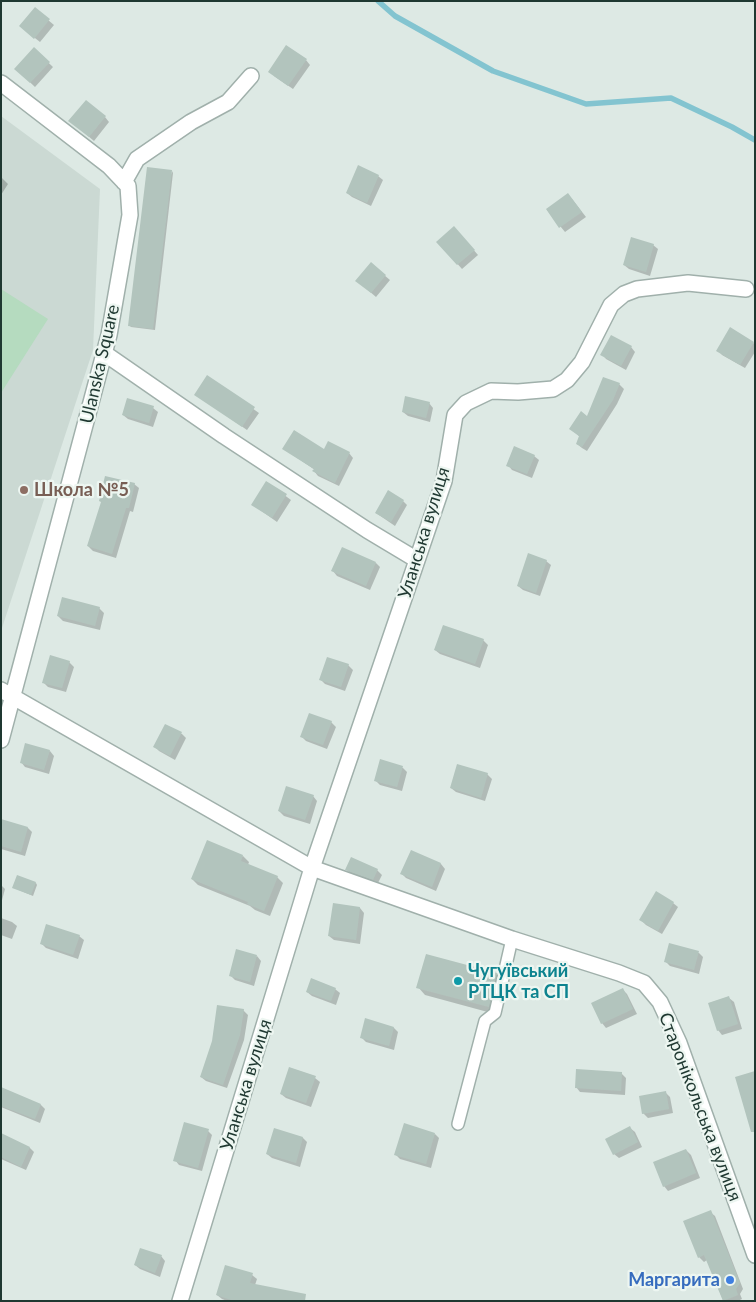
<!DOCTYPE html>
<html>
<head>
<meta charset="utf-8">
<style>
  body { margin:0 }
  #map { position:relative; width:756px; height:1302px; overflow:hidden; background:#dde9e4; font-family:Lato,sans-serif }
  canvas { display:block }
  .frame { position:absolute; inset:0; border:2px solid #1f3831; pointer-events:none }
</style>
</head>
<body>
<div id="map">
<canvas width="756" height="1302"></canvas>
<div class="frame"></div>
</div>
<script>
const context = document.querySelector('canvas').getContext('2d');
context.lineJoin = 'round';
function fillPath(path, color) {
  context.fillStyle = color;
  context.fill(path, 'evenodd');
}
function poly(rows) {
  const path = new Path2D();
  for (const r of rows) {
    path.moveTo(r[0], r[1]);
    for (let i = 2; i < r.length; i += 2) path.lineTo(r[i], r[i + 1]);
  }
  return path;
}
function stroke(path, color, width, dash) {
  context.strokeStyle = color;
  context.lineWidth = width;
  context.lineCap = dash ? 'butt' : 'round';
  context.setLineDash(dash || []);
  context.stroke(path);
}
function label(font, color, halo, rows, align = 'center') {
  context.font = font + ' Lato,sans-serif';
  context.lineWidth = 4.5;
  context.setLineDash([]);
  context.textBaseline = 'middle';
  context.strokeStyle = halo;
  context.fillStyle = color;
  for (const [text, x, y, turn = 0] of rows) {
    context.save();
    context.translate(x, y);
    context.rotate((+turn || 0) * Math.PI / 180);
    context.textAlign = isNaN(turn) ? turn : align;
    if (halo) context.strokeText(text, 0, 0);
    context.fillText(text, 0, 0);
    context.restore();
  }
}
fillPath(poly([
  [1,116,100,189,93,350,1,631]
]), '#cbd9d3');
fillPath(poly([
  [1,289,48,319,1,393]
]), '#b5dbbf');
fillPath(poly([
  [35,9,54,25,40,42,26,31],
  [34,49,53,67,35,87,16,69],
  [306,60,310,65,293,89,274,76],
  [105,117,109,122,94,141,75,125],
  [172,171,173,173,155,330,131,327,129,325],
  [378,176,383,180,371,206,352,197,347,193],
  [1,177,8,184,1,195],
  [572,199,586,217,565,232,547,210],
  [459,233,478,255,462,269,438,242],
  [653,245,658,249,650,276,629,269,624,265],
  [371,264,390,280,376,297,362,285],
  [753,343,755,344,755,352,745,368,722,355,718,350],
  [631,347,635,352,626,370,606,359,602,354],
  [208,377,259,413,247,430,196,395],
  [619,384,624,389,617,404,587,451,582,448,577,444,580,437,571,429,588,418],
  [429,403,433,408,430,422,408,416,403,412],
  [153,408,158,412,153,427,128,419,123,415],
  [284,449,324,450,349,453,353,458,339,486,318,476,314,471,315,470],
  [534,456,539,460,532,478,512,470,508,465],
  [267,482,291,500,277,522,253,505],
  [134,484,139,488,133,512,130,511,116,558,93,551,88,546],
  [403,501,407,505,395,526,376,513],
  [546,561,551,565,540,596,523,590,518,586],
  [376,563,380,567,370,590,337,576,333,571],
  [99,608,104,613,100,630,63,621,58,616],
  [483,640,488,645,480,668,440,654,435,650],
  [69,662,74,667,66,692,48,687,43,682],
  [348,665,353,670,345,691,325,684,321,680],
  [331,722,336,727,327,749,306,741,302,737],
  [166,725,182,734,186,738,175,760,159,751,155,747],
  [50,751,54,756,49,774,25,767,21,762],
  [381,761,403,768,407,772,402,791,380,785,375,780],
  [487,774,492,779,485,801,456,792,451,788],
  [313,796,317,801,310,824,284,816,279,811],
  [1,820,28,828,32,832,25,856,1,849],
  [411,852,441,864,445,869,436,891,406,878,402,874],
  [243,856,249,862,248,865,277,877,283,883,270,916,255,910,250,906,198,885,192,879],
  [347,870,377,870,382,875,378,883,351,874],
  [36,883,37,885,33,896,14,888],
  [1,885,5,889,1,904],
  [673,903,678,907,662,934,646,925,641,920],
  [334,905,360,908,364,913,360,944,334,940,329,936],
  [1,918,12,922,17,926,12,939,1,935],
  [79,936,84,940,78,959,46,948,41,943],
  [670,945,699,953,703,957,699,974,670,966,665,961],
  [257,956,261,961,254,986,235,980,230,975],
  [496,974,503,981,495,1014,425,995,418,987],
  [335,989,340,993,336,1005,312,996,307,992],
  [623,990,627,994,637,1014,606,1028,602,1023],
  [729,998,734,1002,742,1029,722,1035,718,1030],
  [243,1010,248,1015,244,1040,227,1088,206,1081,201,1077],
  [366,1020,394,1028,398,1032,394,1050,366,1042,361,1037],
  [621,1073,626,1078,625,1095,580,1092,576,1087],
  [315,1078,320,1082,311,1107,286,1098,281,1094],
  [1,1089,41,1105,45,1109,40,1123,1,1107],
  [665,1092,670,1097,673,1113,648,1118,643,1113],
  [630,1128,635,1132,642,1147,619,1158,614,1154],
  [275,1129,303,1138,307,1142,300,1167,272,1158,267,1154],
  [208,1131,212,1135,202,1171,179,1165,175,1160],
  [1,1134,30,1148,34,1152,26,1170,1,1159],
  [435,1134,439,1138,431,1168,400,1159,396,1155],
  [686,1150,691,1155,700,1178,668,1191,664,1186],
  [710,1212,715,1216,743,1289,740,1294,742,1299,738,1301,723,1300,707,1260,704,1262,699,1257],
  [161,1256,165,1261,160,1277,140,1269,135,1265],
  [252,1275,257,1279,255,1285,293,1301,227,1301,222,1299,217,1295]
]), '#0003');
stroke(poly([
  [378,1,395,16,493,71,586,104,671,98,732,127,755,140]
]), '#83c4d0', 5.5);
fillPath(poly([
  [35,7,50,19,34,39,19,26],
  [286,45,307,59,288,86,268,72],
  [34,47,50,62,30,83,14,69],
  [86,100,106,116,89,137,68,121],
  [358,165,379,175,367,203,346,193],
  [147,167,172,170,153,329,128,326],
  [568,193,582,212,559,228,546,209],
  [454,226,475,250,457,265,436,242],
  [631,237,654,244,646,272,623,265],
  [371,262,386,275,371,293,355,281],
  [730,327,754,342,740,365,716,351],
  [611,335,632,346,621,366,600,355],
  [207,375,255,407,242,427,194,395],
  [603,377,620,383,613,400,582,447,576,444,579,436,569,429,581,411,587,416],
  [405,396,430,402,426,418,402,412],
  [127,398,154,406,149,423,122,415],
  [294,430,324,449,328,441,350,452,335,483,312,471,314,469,282,449],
  [514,446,535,455,527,474,506,466],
  [105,476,135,483,129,508,126,508,112,554,87,546,101,502,99,501],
  [266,481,287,494,272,518,251,505],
  [388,490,404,500,391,522,375,513],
  [342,547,376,562,366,586,331,571],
  [528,553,547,560,536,593,517,586],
  [62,597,100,607,95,626,57,616],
  [443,625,484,639,475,664,434,650],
  [50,655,70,661,62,688,42,683],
  [327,657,349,664,341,687,319,680],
  [309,713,332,721,323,745,300,737],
  [165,724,182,732,170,756,153,747],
  [25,743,50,750,44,770,20,763],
  [380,759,403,766,397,787,374,781],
  [457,764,488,773,481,798,450,788],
  [286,786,314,795,305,820,278,811],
  [1,819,28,827,21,852,1,846],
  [207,840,243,855,241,861,278,876,264,911,247,904,248,902,191,879],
  [411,850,441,863,432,887,400,874],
  [351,857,378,869,373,880,345,870],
  [17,875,36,882,31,895,12,888],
  [656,891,674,902,658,931,639,920],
  [333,903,360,907,356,940,328,936],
  [46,924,80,935,73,955,40,944],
  [669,943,699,951,694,970,664,962],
  [236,949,257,955,250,982,229,976],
  [426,954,497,973,489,1007,416,988],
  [311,978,336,988,331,1001,306,992],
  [623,988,633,1009,601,1024,591,1003],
  [729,996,738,1024,717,1031,708,1003],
  [217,1005,244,1009,240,1035,223,1085,200,1077,212,1041],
  [365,1018,394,1027,389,1046,360,1038],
  [289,1067,316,1076,306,1103,280,1094],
  [576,1069,622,1072,621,1091,575,1088],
  [755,1071,755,1132,751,1132,735,1077],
  [1,1087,41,1104,35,1119,1,1106],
  [666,1091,669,1109,642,1114,639,1096],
  [184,1122,209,1129,198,1168,173,1161],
  [404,1123,435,1133,426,1164,394,1155],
  [630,1126,638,1142,613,1155,605,1139],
  [274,1128,303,1137,296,1163,266,1154],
  [1,1133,30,1147,21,1167,1,1157],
  [686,1149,696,1173,663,1187,653,1162],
  [711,1210,740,1283,736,1289,738,1295,723,1301,704,1255,698,1258,683,1221],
  [140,1248,162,1255,155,1273,134,1265],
  [225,1265,253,1273,250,1283,306,1294,305,1301,234,1301,216,1295]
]), '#b2c4bd');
const lane = poly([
  [458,1124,485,1021,495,1013,512,939]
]);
const street = poly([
  [1,83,109,166,128,186,130,215,109,335,1,740],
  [124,182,137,159,191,122,228,102,251,76],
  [104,353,224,436,367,530,417,560],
  [1,690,312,868,512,939,619,973,644,983,660,1002,679,1043,755,1255],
  [180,1301,312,868,444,481,455,415,466,403,491,391,518,392,553,389,567,380,582,362,611,305,624,294,637,289,688,283,746,289]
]);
stroke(lane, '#a0b0ab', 14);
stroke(street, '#a0b0ab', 18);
stroke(lane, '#fff', 11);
stroke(street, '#fff', 15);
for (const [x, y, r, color] of [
  [24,490,5,"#8d6e63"],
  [458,981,5,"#0f9aa8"],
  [730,1280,5,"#3f7fe0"]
]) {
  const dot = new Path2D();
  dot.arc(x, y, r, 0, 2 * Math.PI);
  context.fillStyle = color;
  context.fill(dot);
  stroke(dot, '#edf6f1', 2);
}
label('18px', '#1f3831', '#edf6f1', [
  ["Ulanska Square",100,364,-77],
  ["Уланська вулиця",424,533,-73],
  ["Уланська вулиця",246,1085,-73],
  ["Старонікольська вулиця",700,1107,69]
]);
label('bold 18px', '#785e54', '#edf6f1', [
  ["Школа №5",34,490]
], 'left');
label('bold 18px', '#0d838f', '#edf6f1', [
  ["Чугуївський",468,971],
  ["РТЦК та СП",468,992]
], 'left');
label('bold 18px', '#366cbe', '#edf6f1', [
  ["Маргарита",720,1280]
], 'right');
</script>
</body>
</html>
